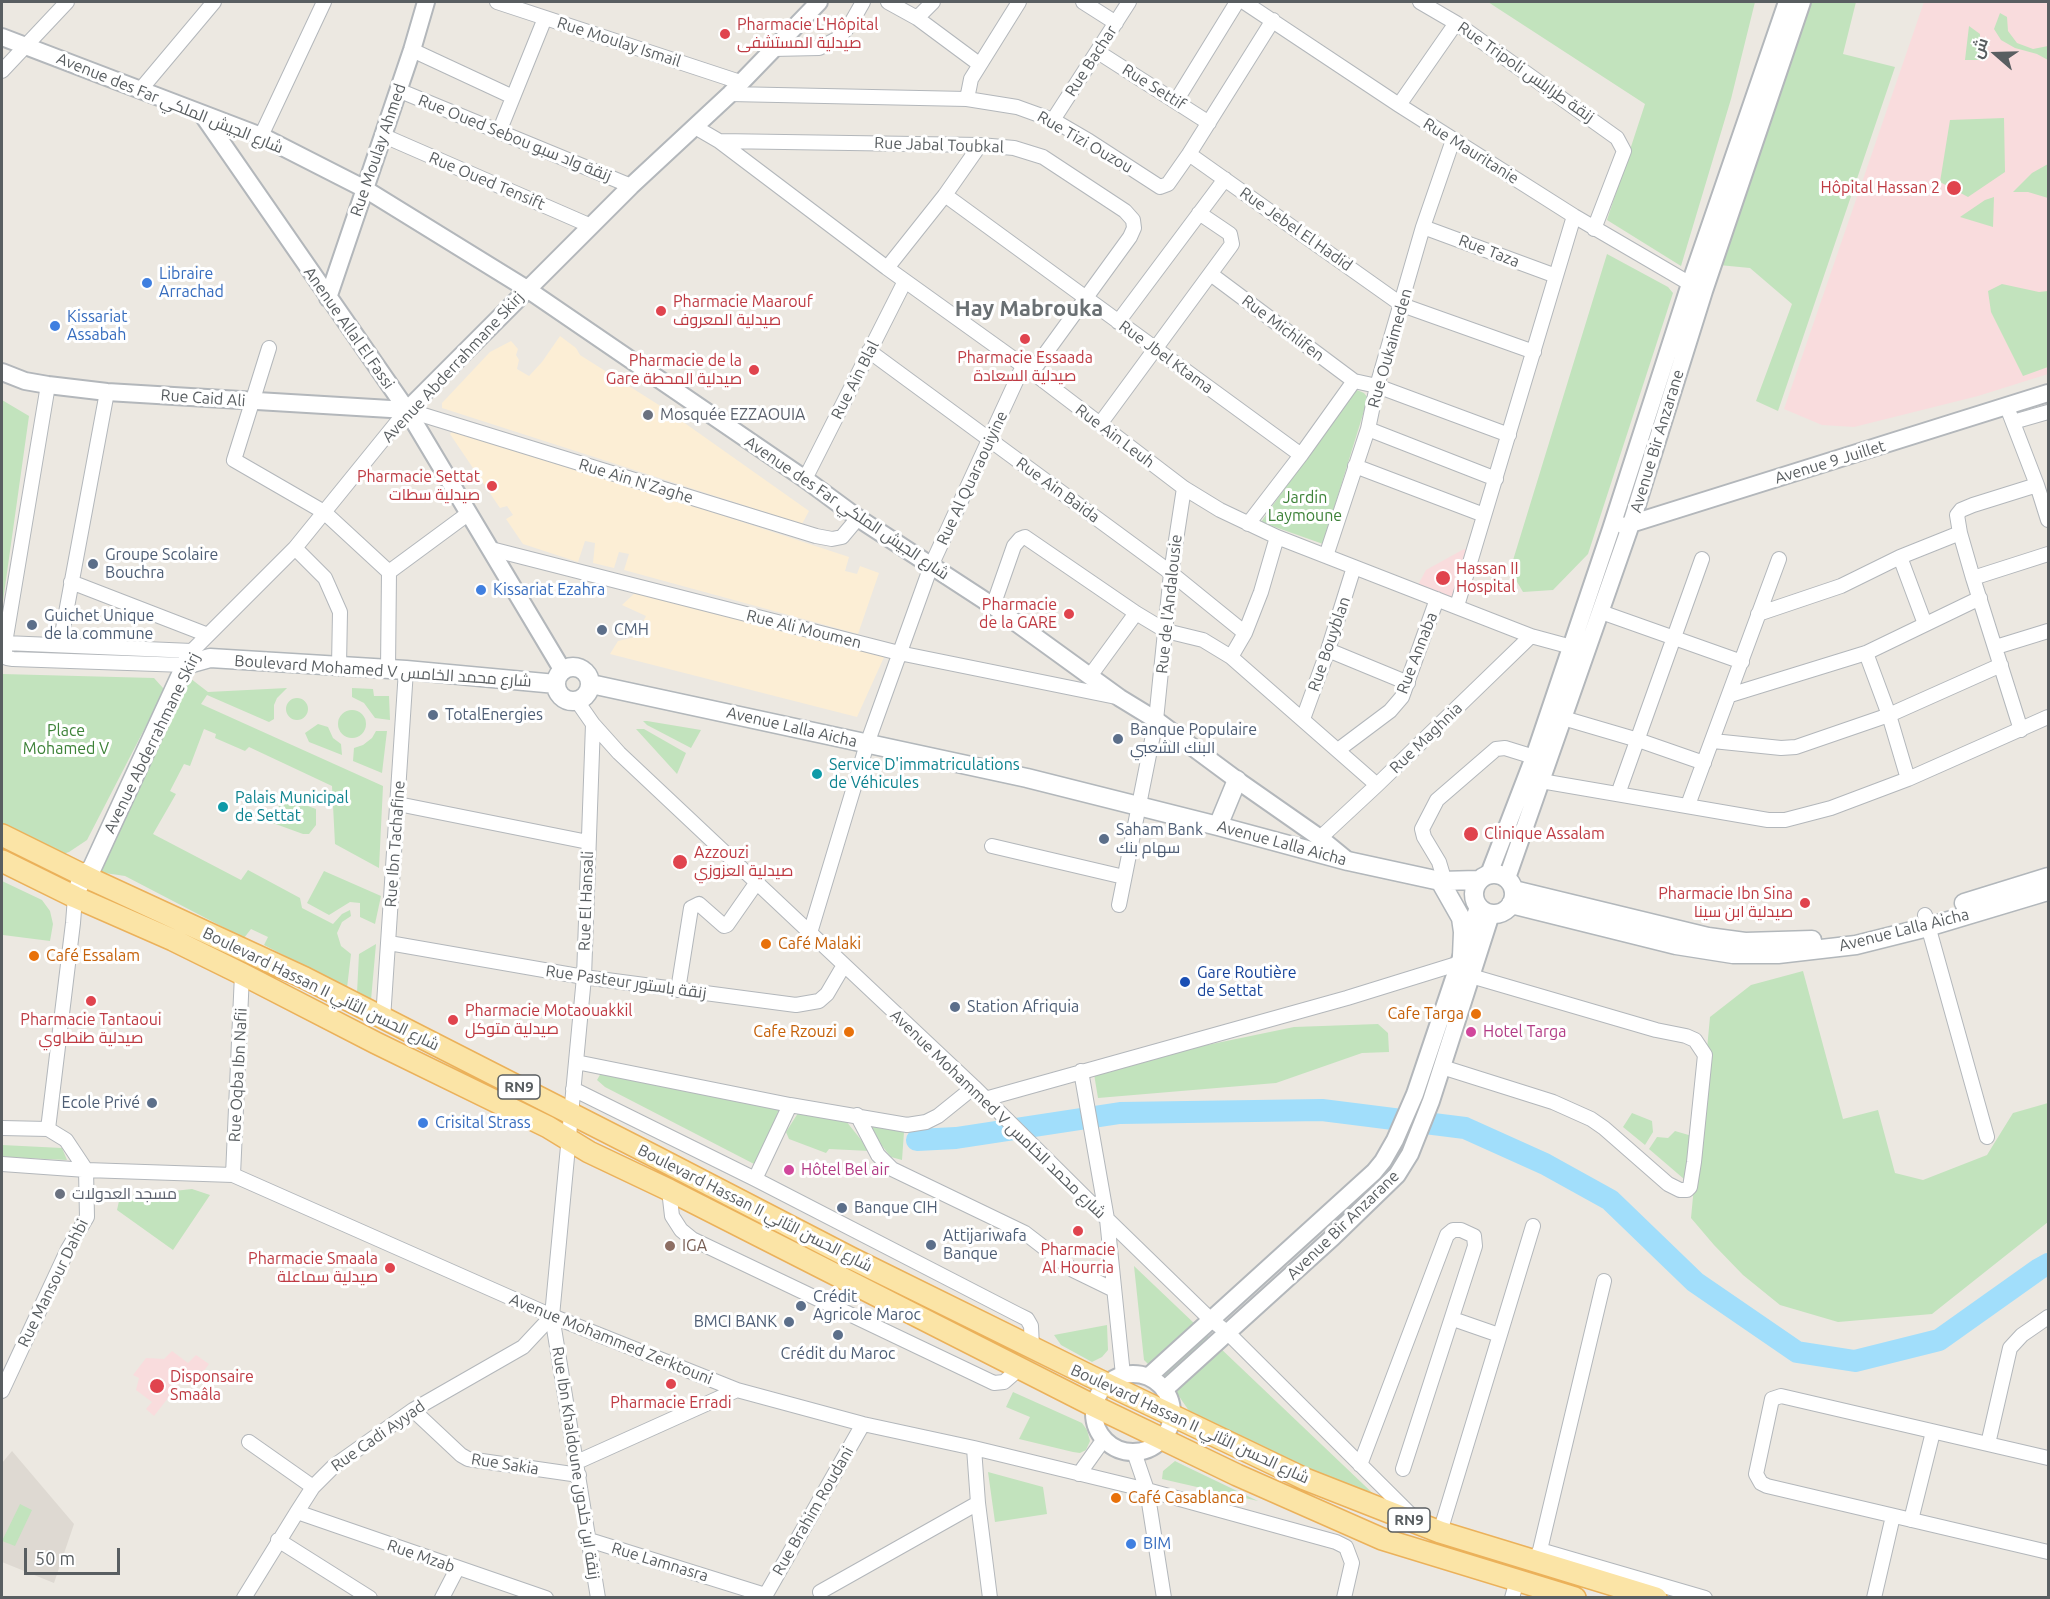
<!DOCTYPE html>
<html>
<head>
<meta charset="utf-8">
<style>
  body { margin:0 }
  #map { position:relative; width:2050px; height:1599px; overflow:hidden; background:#ece8e1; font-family:Ubuntu,Cairo,sans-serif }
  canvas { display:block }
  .frame { position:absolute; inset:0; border:3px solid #595e61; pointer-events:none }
  .north { position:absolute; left:1966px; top:24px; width:60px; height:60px; -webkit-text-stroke:4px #fff; paint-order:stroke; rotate:290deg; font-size:16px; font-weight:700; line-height:24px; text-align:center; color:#595e61 }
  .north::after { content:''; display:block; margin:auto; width:21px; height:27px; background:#595e61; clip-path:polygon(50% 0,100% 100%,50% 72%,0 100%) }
  .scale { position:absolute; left:24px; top:1548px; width:96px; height:27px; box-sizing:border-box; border:3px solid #595e61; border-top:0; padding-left:8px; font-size:18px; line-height:21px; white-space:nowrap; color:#595e61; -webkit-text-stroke:4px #fff; paint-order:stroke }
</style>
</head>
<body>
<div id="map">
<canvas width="2050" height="1599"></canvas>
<div class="frame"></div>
<div class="north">ش</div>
<div class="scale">50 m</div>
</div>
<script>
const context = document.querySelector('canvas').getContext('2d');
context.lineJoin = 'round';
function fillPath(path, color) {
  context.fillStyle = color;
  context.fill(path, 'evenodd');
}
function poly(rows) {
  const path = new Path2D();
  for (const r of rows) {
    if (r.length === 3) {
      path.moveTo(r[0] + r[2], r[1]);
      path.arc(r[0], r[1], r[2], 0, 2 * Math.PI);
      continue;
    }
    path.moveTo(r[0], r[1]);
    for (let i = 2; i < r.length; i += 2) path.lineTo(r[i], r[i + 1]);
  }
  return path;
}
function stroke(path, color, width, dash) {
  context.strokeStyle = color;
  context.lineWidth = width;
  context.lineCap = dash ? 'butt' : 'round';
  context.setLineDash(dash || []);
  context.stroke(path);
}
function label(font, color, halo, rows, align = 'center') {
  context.font = font + ' Ubuntu,Cairo,sans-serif';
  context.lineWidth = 6;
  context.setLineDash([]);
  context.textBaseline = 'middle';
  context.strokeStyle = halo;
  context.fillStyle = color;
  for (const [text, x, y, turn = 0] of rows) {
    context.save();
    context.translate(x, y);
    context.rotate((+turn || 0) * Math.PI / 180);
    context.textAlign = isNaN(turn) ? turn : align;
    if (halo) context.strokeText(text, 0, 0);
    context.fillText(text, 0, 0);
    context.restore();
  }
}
fillPath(poly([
  [560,336,576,348,580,355,662,407,809,511,802,524,442,408,442,403,490,352,511,341,518,349,516,355,519,360,517,369,529,376,542,362],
  [456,428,849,557,845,571,857,574,860,566,879,573,858,634,624,570,629,554,619,552,614,568,593,563,595,543,585,541,578,562,523,544,506,519,513,515,507,506,500,508,450,434],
  [637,591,885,655,857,717,610,654,618,641,635,637,646,616,622,605]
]), '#fceed5');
fillPath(poly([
  [12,1451,74,1524,54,1583,2,1562,2,1463]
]), '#ded9d2');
fillPath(poly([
  [1924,2,2048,2,2048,374,1978,396,1854,427,1822,425,1784,409],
  [1464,549,1472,551,1457,600,1418,585,1426,570],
  [172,1351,188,1363,196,1355,209,1364,196,1382,186,1375,154,1416,146,1409,152,1402,136,1390,139,1378,133,1375,146,1358,164,1359]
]), '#f9dcdd');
fillPath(poly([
  [1488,2,1755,2,1731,99,1681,266,1607,220,1645,104],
  [1811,2,1856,2,1843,54,1895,67,1778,411,1756,401,1792,304,1750,268,1719,265],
  [2000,13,2007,17,2008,31,2017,43,2033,49,2048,46,2048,60,2037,54,2015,48,2001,40,1994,29],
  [1969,26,1980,34,1980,60,1965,60],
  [2004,118,2005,172,1968,197,1940,182,1950,120],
  [2048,164,2048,198,2028,192,2013,192,2032,173],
  [1994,197,1993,227,1960,217,1985,200],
  [1607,254,1668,287,1673,293,1588,554,1553,590,1523,592,1510,570],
  [2002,284,2039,292,2048,291,2048,367,2023,376,1991,312,1988,291],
  [1357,390,1364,393,1368,398,1323,544,1261,522,1349,397],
  [2,400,29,416,2,608],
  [2,674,154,678,163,688,163,693,87,840,69,852,57,856,2,829],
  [186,675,208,692,287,688,277,698,274,705,274,719,269,722,207,695,201,704,383,786,379,868,335,844,332,786,249,747,245,751,215,738,216,734,204,729,190,766,184,764,170,791,176,794,153,834,241,880,248,870,300,898,302,908,333,924,342,914,350,910,351,916,342,922,337,933,341,946,351,954,347,988,264,945,268,937,251,929,244,938,125,876,98,872],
  [352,688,373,689,374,696,389,696,390,720,375,718,364,703,352,697],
  [297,709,11],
  [352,724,14],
  [643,721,647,721,701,730,691,748,647,725],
  [318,724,328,727,333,738,341,744,342,755,309,742,305,733],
  [636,729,644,729,686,753,677,774],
  [376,731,387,731,382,773,353,761,354,748,363,745,372,738],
  [284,797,316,809,316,825,309,834,303,834,270,822],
  [324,871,381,896,375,924,360,917,360,903,350,902,329,915,307,903],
  [2,881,42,900,50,911,53,924,50,941,3,935,2,945],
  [376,944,371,1000,357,993,359,954],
  [1803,971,1843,1119,1878,1110,1895,1173,1923,1180,1987,1155,2013,1113,2048,1103,2048,1222,1932,1314,1838,1322,1780,1305,1743,1275,1714,1245,1691,1218,1710,1017,1751,985],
  [1378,1024,1388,1033,1389,1052,1362,1053,1276,1083,1098,1098,1094,1074,1178,1051,1294,1027],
  [601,1073,780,1107,756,1165,605,1087,597,1080],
  [798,1113,846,1121,870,1151,829,1149,826,1153,789,1139,786,1132],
  [1632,1113,1652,1121,1653,1132,1645,1145,1623,1127],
  [865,1125,904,1132,902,1160,891,1157],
  [1675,1131,1692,1136,1687,1177,1684,1179,1649,1149,1657,1137,1668,1138],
  [2,1145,62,1148,67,1160,2,1157],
  [192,1189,210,1195,173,1250,117,1210,119,1201,122,1198,129,1196],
  [1134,1266,1384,1504,1196,1421,1176,1392,1144,1360],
  [1107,1325,1108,1350,1102,1357,1092,1362,1061,1345,1054,1335],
  [1013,1392,1082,1423,1087,1430,1090,1441,1086,1450,1080,1453,1073,1452,1019,1439,1030,1417,1006,1407],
  [1175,1461,1185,1466,1258,1501,1162,1479,1163,1471],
  [988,1472,1043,1487,1047,1514,995,1522],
  [20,1504,32,1510,15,1546,2,1541]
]), '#c2e3bd');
stroke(poly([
  [917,1140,956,1138,1120,1113,1322,1110,1465,1128,1545,1164,1610,1200,1695,1282,1797,1352,1855,1361,1939,1340,2039,1269,2048,1264]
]), '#a1defb', 22);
const minor = poly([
  [497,2,740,82],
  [888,2,917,18,979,64],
  [1083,2,1116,23],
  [1244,2,1399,105,1574,216,1699,289],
  [1420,2,1456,23,1617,138,1624,151,1594,229],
  [917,18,933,2],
  [773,49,819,48,837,39,850,25,863,2],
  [412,50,513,97],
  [1098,52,1209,123],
  [2,71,67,2],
  [141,89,214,2],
  [398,90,631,186],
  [730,94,967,99,1017,107,1053,120,1089,141,1160,187,1168,184,1189,154,1273,20],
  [967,99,971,79,1019,2],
  [1176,101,1237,2],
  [1399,105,1456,23],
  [1053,120,1129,2],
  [695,127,719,141,887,268,1032,372,1184,488,1220,510,1277,537,1354,567,1531,636,1579,649],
  [499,132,545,18],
  [382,135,591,226],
  [261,136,324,2],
  [719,141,980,145,1014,148,1043,157,1125,211,1133,220,1134,228,1130,237,1032,372],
  [1189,154,1402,305,1534,352],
  [945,195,1301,455],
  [1423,227,1556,276],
  [887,268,945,195,980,145],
  [1212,275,1354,381,1377,386,1509,435],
  [1118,322,1225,179],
  [269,348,234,460,324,512,389,572,388,669],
  [869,351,1171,573,1245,633],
  [48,385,5,643,5,655,7,658,13,659,185,665],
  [2007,407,2037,485,2048,520],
  [2013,422,2048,412],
  [1100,424,1230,247,1232,244,1230,234,1199,213],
  [1368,429,1496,479],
  [1355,466,1484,515],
  [805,479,905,281],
  [1248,524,1301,455,1354,381],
  [295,548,325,578,340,612,339,666],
  [491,549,899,653,1116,697],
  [1326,556,1368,429,1377,386,1423,227,1453,140],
  [1900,557,1925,624],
  [389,572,469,513],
  [1973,578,2048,554],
  [71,582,208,635],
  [993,606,1014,546,1020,539,1025,537,1136,613,1166,631,1203,640,1231,657,1377,785],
  [1457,606,1574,216],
  [1601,612,1742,662],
  [1758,614,1841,586,1900,557,1960,533],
  [5,643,192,651,295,548,407,410,816,536,832,539,842,537,858,518],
  [60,645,107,392],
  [1996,647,2048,631],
  [1328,650,1408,683],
  [1866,653,1889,715,1908,779],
  [1231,657,1245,633,1261,592,1277,537],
  [1090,676,1136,613],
  [1730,695,1866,653,1980,598],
  [577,701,593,724,619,753,974,1087,1107,1219,1210,1319,1228,1333,1414,1518],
  [1563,718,1638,740,1704,763],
  [1303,719,1328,650,1354,567],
  [593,724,584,977,552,1316,598,1598],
  [2021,730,1973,578,1960,533,1957,515,1961,510,1973,505,2037,485],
  [1713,741,1781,748,1796,747,1889,715,2001,665],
  [1338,750,1390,711,1402,697,1437,599],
  [1541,781,1768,820,1785,820,1831,808,1908,779,2048,717],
  [1618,794,1702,559],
  [398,804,588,842],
  [1688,805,1779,559],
  [1320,838,1377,785,1531,636],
  [992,846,1124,877],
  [1445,882,1439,862,1424,837,1422,829,1437,800,1496,749,1505,748,1534,757],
  [75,897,73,923,48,1129,66,1140,86,1170],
  [1119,905,1156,720,1171,573,1184,488],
  [1925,915,1987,1137],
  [810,933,867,744,931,566,1023,366],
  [389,943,584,977,796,1005,819,1001,827,994,844,965],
  [678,990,691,908,699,904,724,926,727,925,757,882],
  [383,1019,406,670],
  [576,1062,790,1105,907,1125,926,1122,938,1116,974,1087],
  [1442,1067,1553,1102,1591,1119,1604,1128,1668,1184,1680,1190,1687,1190,1690,1187,1694,1162,1705,1055,1695,1040,1686,1036,1656,1030,1471,976],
  [1081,1071,1107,1219,1123,1375],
  [573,1089,755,1179,1017,1314,1027,1319,1031,1326,1032,1347],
  [985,1099,1347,998,1460,963],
  [857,1115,878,1155,892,1169,1025,1233,1073,1270,1114,1290],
  [2,1128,48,1129],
  [2,1164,86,1170,233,1175,552,1316,737,1390,863,1424,974,1448,1147,1490,1336,1542,1346,1547,1352,1563,1344,1598],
  [233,1175,242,974],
  [755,1179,790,1105],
  [669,1190,672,1216,681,1230,692,1239,994,1383,1004,1382,1020,1368],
  [1453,1319,1499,1335],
  [2,1391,68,1249,87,1217,86,1170],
  [413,1410,461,1455,468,1459,579,1475],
  [249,1442,313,1487],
  [1988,1444,2010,1348,2022,1335,2048,1317],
  [974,1448,978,1503,990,1598],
  [1134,1452,1147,1490,1164,1598],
  [2048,1458,1781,1396,1772,1399,1756,1474,1761,1483,1767,1486,2048,1552],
  [577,1462,737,1390],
  [1360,1465,1447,1235,1453,1230,1461,1230,1474,1236,1475,1246,1403,1469],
  [1079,1474,1104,1439],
  [297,1512,546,1598],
  [1911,1520,1933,1432],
  [1440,1532,1533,1226],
  [278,1540,370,1598],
  [589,1540,765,1595],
  [1540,1550,1705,1598],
  [1534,1562,1540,1550,1604,1281],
  [820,1592,978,1503],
  [244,1598,297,1512,313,1487,334,1466,413,1410,523,1347,552,1316],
  [442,1598,457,1569],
  [764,1598,863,1424],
  [1512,1598,1517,1580],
  [1874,1598,1893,1516]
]);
const tertiary = poly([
  [2,37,261,136,365,189,527,289,805,479,858,518,993,606,1120,698,1156,720,1237,780,1320,838,1348,861],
  [202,114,407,410,563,671],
  [328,298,412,50,426,2],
  [2,372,25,381,48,385,107,392,407,410],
  [407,410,631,186,730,94,819,2],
  [1624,526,2048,393],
  [1489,874,1534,757,1611,529,1690,284,1787,2],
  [1507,878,1631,524,1704,291,1802,2],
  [1133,1413,39],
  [1148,1377,1374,1172,1383,1161,1395,1140,1415,1094,1478,907],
  [1164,1390,1333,1237,1397,1175,1410,1154,1431,1101,1491,914]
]);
const secondary = poly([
  [185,665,210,658,406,670,556,684],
  [573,684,17],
  [591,684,1027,778,1218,826,1348,861,1440,881,1478,880],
  [1218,826,1237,780],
  [1494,894,20],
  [1440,881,1461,918,1463,932,1462,956],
  [79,886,83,875,92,868,190,655],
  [1514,890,1708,937,1745,942,1812,940],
  [1964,903,2048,877],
  [1511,904,1676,945,1733,954,1778,954,1856,945,1928,927,2048,891]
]);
const primary = poly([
  [2,835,95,881,305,978,656,1157,851,1258,1088,1375,1305,1479,1440,1532,1656,1598],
  [2,861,75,897,173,940,242,974,376,1043,548,1127,589,1152,669,1190,1094,1406,1237,1475,1382,1539,1575,1598]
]);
stroke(minor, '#b3b7bb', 16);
stroke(tertiary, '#b3b7bb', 20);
stroke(secondary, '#b2b7bb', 21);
stroke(primary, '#ebb15a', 24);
stroke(minor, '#fff', 14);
stroke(tertiary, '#fff', 16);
stroke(secondary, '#fff', 18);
stroke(primary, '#fbe4a6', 21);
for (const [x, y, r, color] of [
  [725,34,6,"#e0444e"],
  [1954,188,8,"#e0444e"],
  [147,283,6,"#3f7fe0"],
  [661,311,6,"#e0444e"],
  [55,326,6,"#3f7fe0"],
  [1025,339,6,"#e0444e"],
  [754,370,6,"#e0444e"],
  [648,415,6,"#6b7280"],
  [492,486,6,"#e0444e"],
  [93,564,6,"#5c6f8a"],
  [1443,578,8,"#e0444e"],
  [481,590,6,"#3f7fe0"],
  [1069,614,6,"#e0444e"],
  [32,625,6,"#5c6f8a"],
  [602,630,6,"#5c6f8a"],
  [433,715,6,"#5c6f8a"],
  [1118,739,6,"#5c6f8a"],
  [817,774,6,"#0f9aa8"],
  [223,807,6,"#0f9aa8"],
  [1471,834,8,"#e0444e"],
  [1104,839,6,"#5c6f8a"],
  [680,862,8,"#e0444e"],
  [1805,903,6,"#e0444e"],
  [766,944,6,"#e8710a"],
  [34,956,6,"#e8710a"],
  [1185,982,6,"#1a4fb4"],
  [91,1001,6,"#e0444e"],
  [955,1007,6,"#5c6f8a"],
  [1476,1014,6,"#e8710a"],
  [453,1020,6,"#e0444e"],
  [849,1032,6,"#e8710a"],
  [1471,1032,6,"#d1479c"],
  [152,1103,6,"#5c6f8a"],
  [423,1123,6,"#3f7fe0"],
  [789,1170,6,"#d1479c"],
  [60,1194,6,"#6b7280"],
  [842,1208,6,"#5c6f8a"],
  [1078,1231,6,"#e0444e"],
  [931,1245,6,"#5c6f8a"],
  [670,1246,6,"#8d6e63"],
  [390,1268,6,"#e0444e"],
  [801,1306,6,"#5c6f8a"],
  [789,1322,6,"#5c6f8a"],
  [838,1335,6,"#5c6f8a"],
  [671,1384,6,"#e0444e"],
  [157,1386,8,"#e0444e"],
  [1116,1498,6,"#e8710a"],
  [1131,1544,6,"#3f7fe0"]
]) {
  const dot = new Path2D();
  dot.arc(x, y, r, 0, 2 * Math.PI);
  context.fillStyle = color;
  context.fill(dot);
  stroke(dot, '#fff', 2);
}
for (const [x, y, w] of [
  [519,1087,42],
  [1409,1520,42]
]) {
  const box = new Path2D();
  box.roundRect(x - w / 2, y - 12, w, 24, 4.5);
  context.fillStyle = '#fff';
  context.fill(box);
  stroke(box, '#595e61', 1.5);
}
label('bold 15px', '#595e61', null, [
  ["RN9",519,1087],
  ["RN9",1409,1520]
]);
label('16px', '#be3a42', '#fff', [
  ["Pharmacie L'Hôpital",737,25],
  ["صيدلية المستشفى",737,43],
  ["Hôpital Hassan 2",1940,188,"right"],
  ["Pharmacie Maarouf",673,302],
  ["صيدلية المعروف",673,320],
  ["Pharmacie Essaada",1025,358,"center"],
  ["صيدلية السعادة",1025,376,"center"],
  ["Pharmacie de la",742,361,"right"],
  ["Gare صيدلية المحطة",742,379,"right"],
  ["Pharmacie Settat",480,477,"right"],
  ["صيدلية سطات",480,495,"right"],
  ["Hassan II",1456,569],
  ["Hospital",1456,587],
  ["Pharmacie",1057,605,"right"],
  ["de la GARE",1057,623,"right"],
  ["Clinique Assalam",1484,834],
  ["Azzouzi",694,853],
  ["صيدلية العزوزي",694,871],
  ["Pharmacie Ibn Sina",1793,894,"right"],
  ["صيدلية ابن سينا",1793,912,"right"],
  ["Pharmacie Motaouakkil",465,1011],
  ["صيدلية متوكل",465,1029],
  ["Pharmacie Tantaoui",91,1020,"center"],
  ["صيدلية طنطاوي",91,1038,"center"],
  ["Pharmacie",1078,1250,"center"],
  ["Al Hourria",1078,1268,"center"],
  ["Pharmacie Smaala",378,1259,"right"],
  ["صيدلية سماعلة",378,1277,"right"],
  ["Disponsaire",170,1377],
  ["Smaâla",170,1395],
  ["Pharmacie Erradi",671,1403,"center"]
], 'left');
label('16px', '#595e61', '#fff', [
  ["Rue Moulay Ismail",619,42,18],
  ["Rue Bachar",1091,61,-57],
  ["Rue Tripoli زنقة طرابلس",1526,72,35],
  ["Rue Settif",1154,87,32],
  ["Avenue des Far شارع الجيش الملكي",170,103,22],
  ["Rue Oued Sebou زنقة واد سبو",515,138,22],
  ["Rue Tizi Ouzou",1085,142,30],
  ["Rue Jabal Toubkal",939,145,2],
  ["Rue Moulay Ahmed",378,150,-71],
  ["Rue Mauritanie",1471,151,32],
  ["Rue Oued Tensift",487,181,23],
  ["Rue Jebel El Hadid",1296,229,35],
  ["Rue Taza",1489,251,21],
  ["Anenue Allal El Fassi",349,328,55],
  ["Rue Michlifen",1283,328,37],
  ["Rue Oukaimeden",1390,348,-74],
  ["Rue Jbel Ktama",1166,357,36],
  ["Avenue Abderrahmane Skirj",453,367,-47],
  ["Rue Ain Blal",855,380,-63],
  ["Rue Caid Ali",203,398,4],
  ["Rue Ain Leuh",1115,436,37],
  ["Avenue Bir Anzarane",1657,441,-73],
  ["Avenue 9 Juillet",1830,462,-17],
  ["Rue Al Quaraouiyine",972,478,-65],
  ["Rue Ain N'Zaghe",636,481,17],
  ["Rue Ain Baida",1058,490,36],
  ["Avenue des Far شارع الجيش الملكي",847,508,34],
  ["Rue de l'Andalousie",1169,604,-84],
  ["Rue Ali Moumen",804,629,14],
  ["Rue Bouyblan",1329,644,-71],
  ["Rue Annaba",1417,653,-69],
  ["Boulevard Mohamed V شارع محمد الخامس",383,671,4],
  ["Avenue Lalla Aicha",792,727,13],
  ["Rue Maghnia",1426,738,-44],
  ["Avenue Abderrahmane Skirj",152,743,-64],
  ["Avenue Lalla Aicha",1282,843,15],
  ["Rue Ibn Tachafine",395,844,-86],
  ["Rue El Hansali",586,901,-88],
  ["Avenue Lalla Aicha",1904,930,-14],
  ["Rue Pasteur زنقة باستور",626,982,8],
  ["Boulevard Hassan II شارع الحسن الثاني",321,989,26],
  ["Rue Oqba Ibn Nafii",238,1075,-87],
  ["Avenue Mohammed V شارع محمد الخامس",998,1114,44],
  ["Boulevard Hassan II شارع الحسن الثاني",755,1208,27],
  ["Avenue Bir Anzarane",1343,1225,-44],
  ["Rue Mansour Dahbi",53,1283,-64],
  ["Avenue Mohammed Zerktouni",611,1339,22],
  ["Boulevard Hassan II شارع الحسن الثاني",1190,1424,25],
  ["Rue Cadi Ayyad",378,1436,-35],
  ["Rue Ibn Khaldoune زنقة ابن خلدون",576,1463,81],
  ["Rue Sakia",505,1464,9],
  ["Rue Brahim Roudani",813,1511,-60],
  ["Rue Mzab",421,1556,19],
  ["Rue Lamnasra",660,1562,17]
]);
label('16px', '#366cbe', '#fff', [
  ["Libraire",159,274],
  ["Arrachad",159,292],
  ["Kissariat",67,317],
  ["Assabah",67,335],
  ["Kissariat Ezahra",493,590],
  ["Crisital Strass",435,1123],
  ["BIM",1143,1544]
], 'left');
label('16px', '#5b616d', '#fff', [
  ["Mosquée EZZAOUIA",660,415],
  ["مسجد العدولات",72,1194]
], 'left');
label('16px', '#3d8238', '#fff', [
  ["Jardin",1305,498],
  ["Laymoune",1305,516],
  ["Place",66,731],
  ["Mohamed V",66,749]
]);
label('16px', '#4e5e75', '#fff', [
  ["Groupe Scolaire",105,555],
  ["Bouchra",105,573],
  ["Guichet Unique",44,616],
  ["de la commune",44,634],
  ["CMH",614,630],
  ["TotalEnergies",445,715],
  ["Banque Populaire",1130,730],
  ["البنك الشعبي",1130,748],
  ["Saham Bank",1116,830],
  ["سهام بنك",1116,848],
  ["Station Afriquia",967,1007],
  ["Ecole Privé",140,1103,"right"],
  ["Banque CIH",854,1208],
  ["Attijariwafa",943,1236],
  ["Banque",943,1254],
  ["Crédit",813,1297],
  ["Agricole Maroc",813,1315],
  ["BMCI BANK",777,1322,"right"],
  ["Crédit du Maroc",838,1354,"center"]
], 'left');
label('16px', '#0d838f', '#fff', [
  ["Service D'immatriculations",829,765],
  ["de Véhicules",829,783],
  ["Palais Municipal",235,798],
  ["de Settat",235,816]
], 'left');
label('16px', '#c56008', '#fff', [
  ["Café Malaki",778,944],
  ["Café Essalam",46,956],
  ["Cafe Targa",1464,1014,"right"],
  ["Cafe Rzouzi",837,1032,"right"],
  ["Café Casablanca",1128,1498]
], 'left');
label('16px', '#164399', '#fff', [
  ["Gare Routière",1197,973],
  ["de Settat",1197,991]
], 'left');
label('16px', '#b23c85', '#fff', [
  ["Hotel Targa",1483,1032],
  ["Hôtel Bel air",801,1170]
], 'left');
label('16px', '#785e54', '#fff', [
  ["IGA",682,1246]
], 'left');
label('bold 22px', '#6a7073', '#fff', [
  ["Hay Mabrouka",1029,309]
]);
</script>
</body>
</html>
